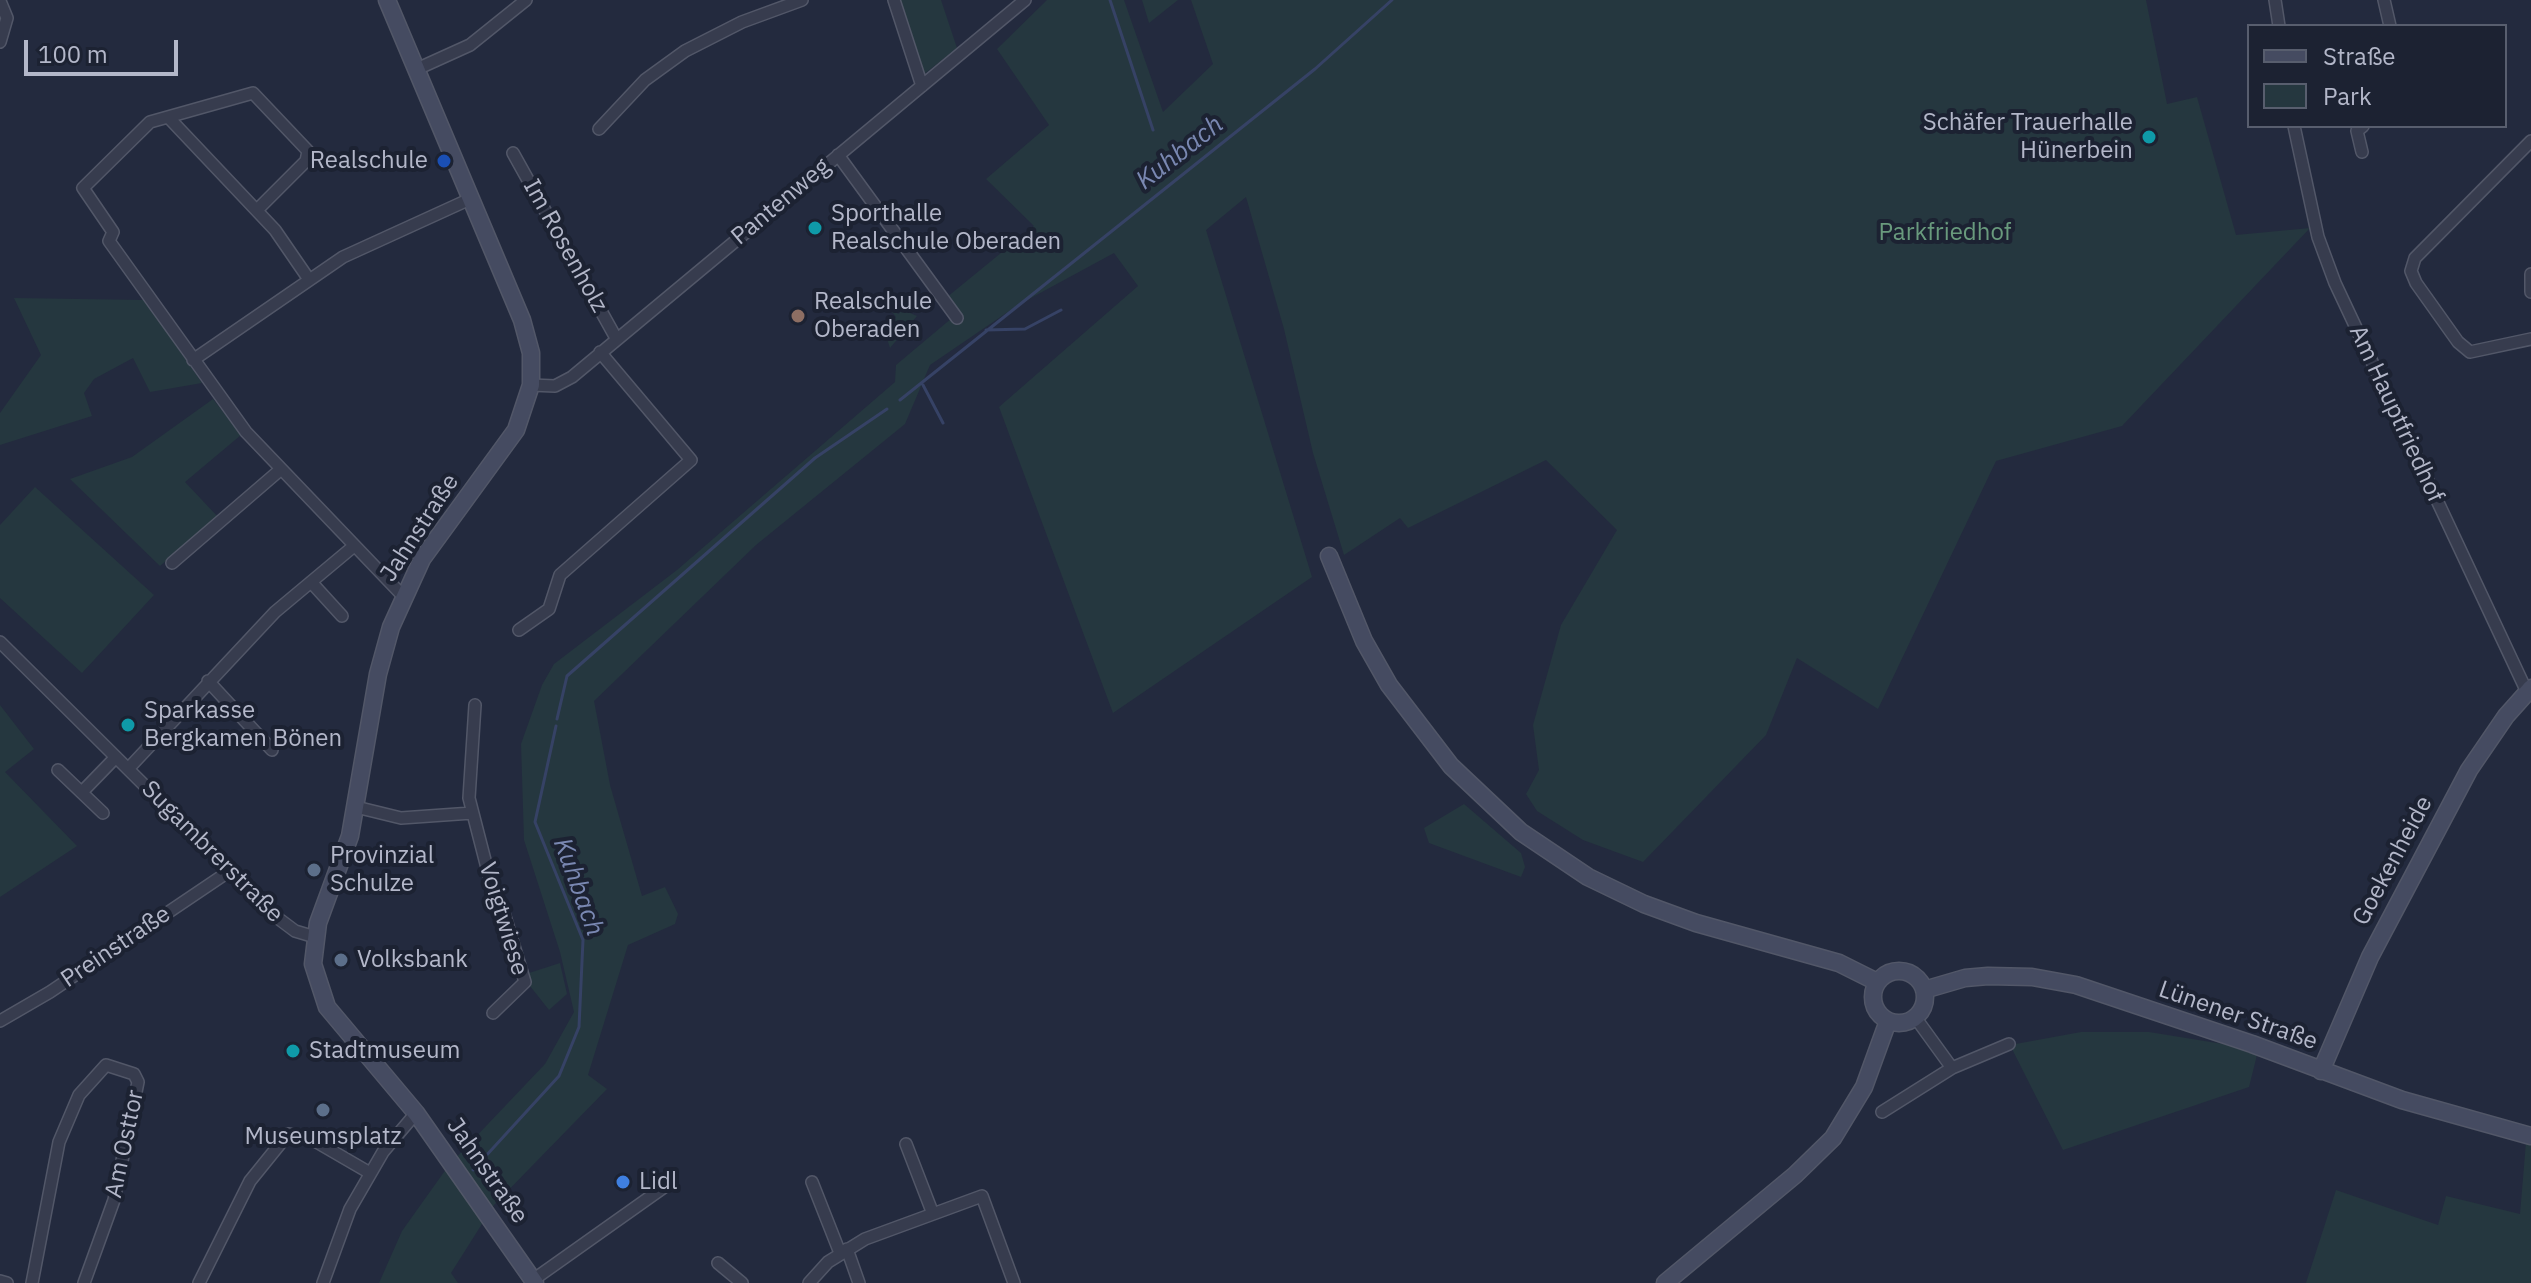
<!DOCTYPE html>
<html>
<head>
<meta charset="utf-8">
<style>
  body { margin:0 }
  #map { position:relative; width:2531px; height:1283px; overflow:hidden; background:#232a3e; font-family:"IBM Plex Sans",sans-serif }
  canvas { display:block }
  .legend { position:absolute; left:2247px; top:24px; width:260px; height:104px; box-sizing:border-box; background:#1c2232; border:2px solid #585e6e; margin:0; padding:10px 14px; list-style:none; font-size:24px; color:#b3b7c9 }
  .legend li { display:flex; align-items:center; gap:16px; height:40px }
  .legend b { width:40px; border:2px solid #585e6e }
  .scale { position:absolute; left:24px; top:40px; width:154px; height:36px; box-sizing:border-box; border:4px solid #b3b7c9; border-top:0; padding-left:10px; font-size:24px; line-height:28px; white-space:nowrap; color:#b3b7c9; -webkit-text-stroke:6px #1c2232; paint-order:stroke }
</style>
</head>
<body>
<div id="map">
<canvas width="2531" height="1283"></canvas>
<ul class="legend">
<li><b style="height:10px;background:#454b61"></b>Straße</li>
<li><b style="height:22px;background:#25373f"></b>Park</li>
</ul>
<div class="scale">100 m</div>
</div>
<script>
const context = document.querySelector('canvas').getContext('2d');
context.lineJoin = 'round';
function fillPath(path, color) {
  context.fillStyle = color;
  context.fill(path, 'evenodd');
}
function poly(rows) {
  const path = new Path2D();
  for (const r of rows) {
    if (r.length === 3) {
      path.moveTo(r[0] + r[2], r[1]);
      path.arc(r[0], r[1], r[2], 0, 2 * Math.PI);
      continue;
    }
    path.moveTo(r[0], r[1]);
    for (let i = 2; i < r.length; i += 2) path.lineTo(r[i], r[i + 1]);
  }
  return path;
}
function stroke(path, color, width, dash) {
  context.strokeStyle = color;
  context.lineWidth = width;
  context.lineCap = dash ? 'butt' : 'round';
  context.setLineDash(dash || []);
  context.stroke(path);
}
function label(font, color, halo, rows, align = 'center') {
  context.font = font + ' "IBM Plex Sans",sans-serif';
  context.lineWidth = 8;
  context.setLineDash([]);
  context.textBaseline = 'middle';
  context.strokeStyle = halo;
  context.fillStyle = color;
  for (const [text, x, y, turn = 0] of rows) {
    context.save();
    context.translate(x, y);
    context.rotate((+turn || 0) * Math.PI / 180);
    context.textAlign = isNaN(turn) ? turn : align;
    if (halo) context.strokeText(text, 0, 0);
    context.fillText(text, 0, 0);
    context.restore();
  }
}
fillPath(poly([
  [899,0,941,0,957,48,923,75],
  [1047,0,1124,0,1163,112,1213,64,1191,0,2146,0,2167,104,2197,97,2236,235,2310,228,2122,426,1996,461,1878,709,1797,658,1766,735,1643,862,1583,840,1537,811,1526,794,1539,770,1533,725,1561,625,1617,530,1546,460,1408,528,1400,518,1344,555,1313,453,1284,329,1246,197,1206,230,1312,577,1113,713,999,407,1138,286,1114,253,1018,305,930,365,905,424,756,545,594,701,610,785,642,896,665,887,678,914,675,924,628,945,588,1075,607,1089,494,1205,451,1273,458,1283,379,1283,402,1231,449,1165,545,1064,574,1012,560,952,524,840,521,744,542,685,554,664,677,570,895,382,896,365,952,318,941,302,1034,226,986,179,1049,125,997,49],
  [1142,0,1178,0,1149,23],
  [14,298,145,300,202,383,150,392,133,358,94,379,84,393,92,416,0,445,0,413,41,355],
  [895,309,898,314,903,310,917,316,890,348,884,329,896,317,892,312],
  [213,399,241,435,185,482,218,517,160,566,70,479,132,457],
  [35,487,154,595,82,673,0,598,0,525],
  [0,705,34,749,5,772,77,846,0,897],
  [1464,804,1521,853,1525,867,1521,877,1429,843,1424,828],
  [560,963,567,994,549,1010,530,986,529,973],
  [2081,1032,2149,1032,2223,1044,2257,1055,2249,1087,2063,1150,2010,1045],
  [2526,1142,2531,1143,2531,1283,2306,1283,2336,1190,2438,1225,2446,1196,2520,1214]
]), '#25373f');
stroke(poly([
  [1110,0,1153,130],
  [986,330,1025,329,1061,310],
  [923,385,943,423],
  [900,400,1315,69,1392,0],
  [557,719,567,676,815,458,887,409],
  [473,1170,559,1076,579,1027,583,940,535,822,556,726]
]), '#364265', 3);
const street = poly([
  [894,0,922,86],
  [2275,0,2279,26],
  [2384,0,2390,26],
  [0,1,7,18,0,42],
  [417,69,470,45,526,0],
  [169,118,275,230,308,278],
  [2294,126,2318,237,2335,283,2527,692],
  [599,129,645,80,685,51,742,22,802,0],
  [2531,141,2415,258,2411,271,2416,283,2458,342,2470,352,2531,339],
  [2362,152,2357,131,2363,126],
  [513,153,616,338],
  [838,155,957,318],
  [257,210,306,161,308,151,253,93,150,122,83,188,113,232,109,241,246,432,403,596],
  [2531,274,2531,292],
  [193,360,343,257,470,199],
  [531,385,555,386,572,377,1025,0],
  [172,563,280,470],
  [311,582,342,616],
  [519,630,549,609,560,575,691,460,600,352],
  [0,642,279,919,295,931,315,937],
  [208,681,272,750],
  [475,705,469,798,494,895,504,913,525,982,493,1013],
  [128,769,275,612,354,546],
  [58,770,103,813],
  [82,792,116,757],
  [356,807,401,818,472,813],
  [1915,1017,1952,1068],
  [0,1021,50,992,231,870],
  [1882,1112,1952,1068,2009,1044],
  [906,1144,933,1214],
  [812,1182,840,1253],
  [847,1249,859,1283],
  [718,1263,742,1283],
  [533,1280,667,1185],
  [0,1281,7,1283],
  [32,1283,59,1142,79,1095,106,1065,134,1074,138,1082,114,1200,84,1283],
  [199,1283,250,1181,288,1134,308,1137,370,1173],
  [323,1283,350,1209,383,1152,416,1113],
  [809,1283,828,1262,865,1239,982,1196,1014,1283]
]);
const secondary = poly([
  [387,0,522,320,531,353,531,385,516,430,422,559,391,627,378,674,350,836,318,923,313,964,327,1007,416,1113,535,1283],
  [1329,556,1364,641,1389,685,1451,766,1521,832,1588,877,1644,904,1696,923,1839,963,1877,982],
  [1899,997,26],
  [1924,990,1965,978,1988,976,2032,977,2076,985,2252,1044,2402,1100,2531,1136],
  [2321,1071,2370,957,2469,770,2506,716,2531,688],
  [1665,1283,1795,1175,1833,1138,1864,1087,1888,1021]
]);
stroke(street, '#525768', 14);
stroke(secondary, '#525768', 19);
stroke(street, '#373c4e', 11);
stroke(secondary, '#454b61', 16);
for (const [x, y, r, color] of [
  [2149,137,8,"#0f9aa8"],
  [444,161,8,"#1a4fb4"],
  [815,228,8,"#0f9aa8"],
  [798,316,8,"#8d6e63"],
  [128,725,8,"#0f9aa8"],
  [314,870,8,"#5c6f8a"],
  [341,960,8,"#5c6f8a"],
  [293,1051,8,"#0f9aa8"],
  [323,1110,8,"#5c6f8a"],
  [623,1182,8,"#3f7fe0"]
]) {
  const dot = new Path2D();
  dot.arc(x, y, r, 0, 2 * Math.PI);
  context.fillStyle = color;
  context.fill(dot);
  stroke(dot, '#1c2232', 3);
}
label('24px', '#b3b7c9', '#1c2232', [
  ["Schäfer Trauerhalle",2133,123,"right"],
  ["Hünerbein",2133,151,"right"],
  ["Realschule",428,161,"right"],
  ["Sporthalle",831,214],
  ["Realschule Oberaden",831,242],
  ["Realschule",814,302],
  ["Oberaden",814,330],
  ["Sparkasse",144,711],
  ["Bergkamen Bönen",144,739],
  ["Provinzial",330,856],
  ["Schulze",330,884],
  ["Volksbank",357,960],
  ["Stadtmuseum",309,1051],
  ["Museumsplatz",323,1137,"center"],
  ["Lidl",639,1182]
], 'left');
label('24px', '#b3b7c9', '#1c2232', [
  ["Pantenweg",781,202,-40],
  ["Im Rosenholz",565,246,61],
  ["Am Hauptfriedhof",2396,414,65],
  ["Jahnstraße",420,528,-57],
  ["Sugambrerstraße",212,852,45],
  ["Goekenheide",2393,861,-62],
  ["Voigtwiese",503,919,73],
  ["Preinstraße",116,947,-34],
  ["Lünener Straße",2238,1016,19],
  ["Am Osttor",125,1144,-78],
  ["Jahnstraße",487,1171,55]
]);
label('24px', '#699a7d', '#1c2232', [
  ["Parkfriedhof",1945,233]
]);
label('italic 26px', '#7a88b2', '#1c2232', [
  ["Kuhbach",1180,153,-38],
  ["Kuhbach",578,887,70]
]);
</script>
</body>
</html>
